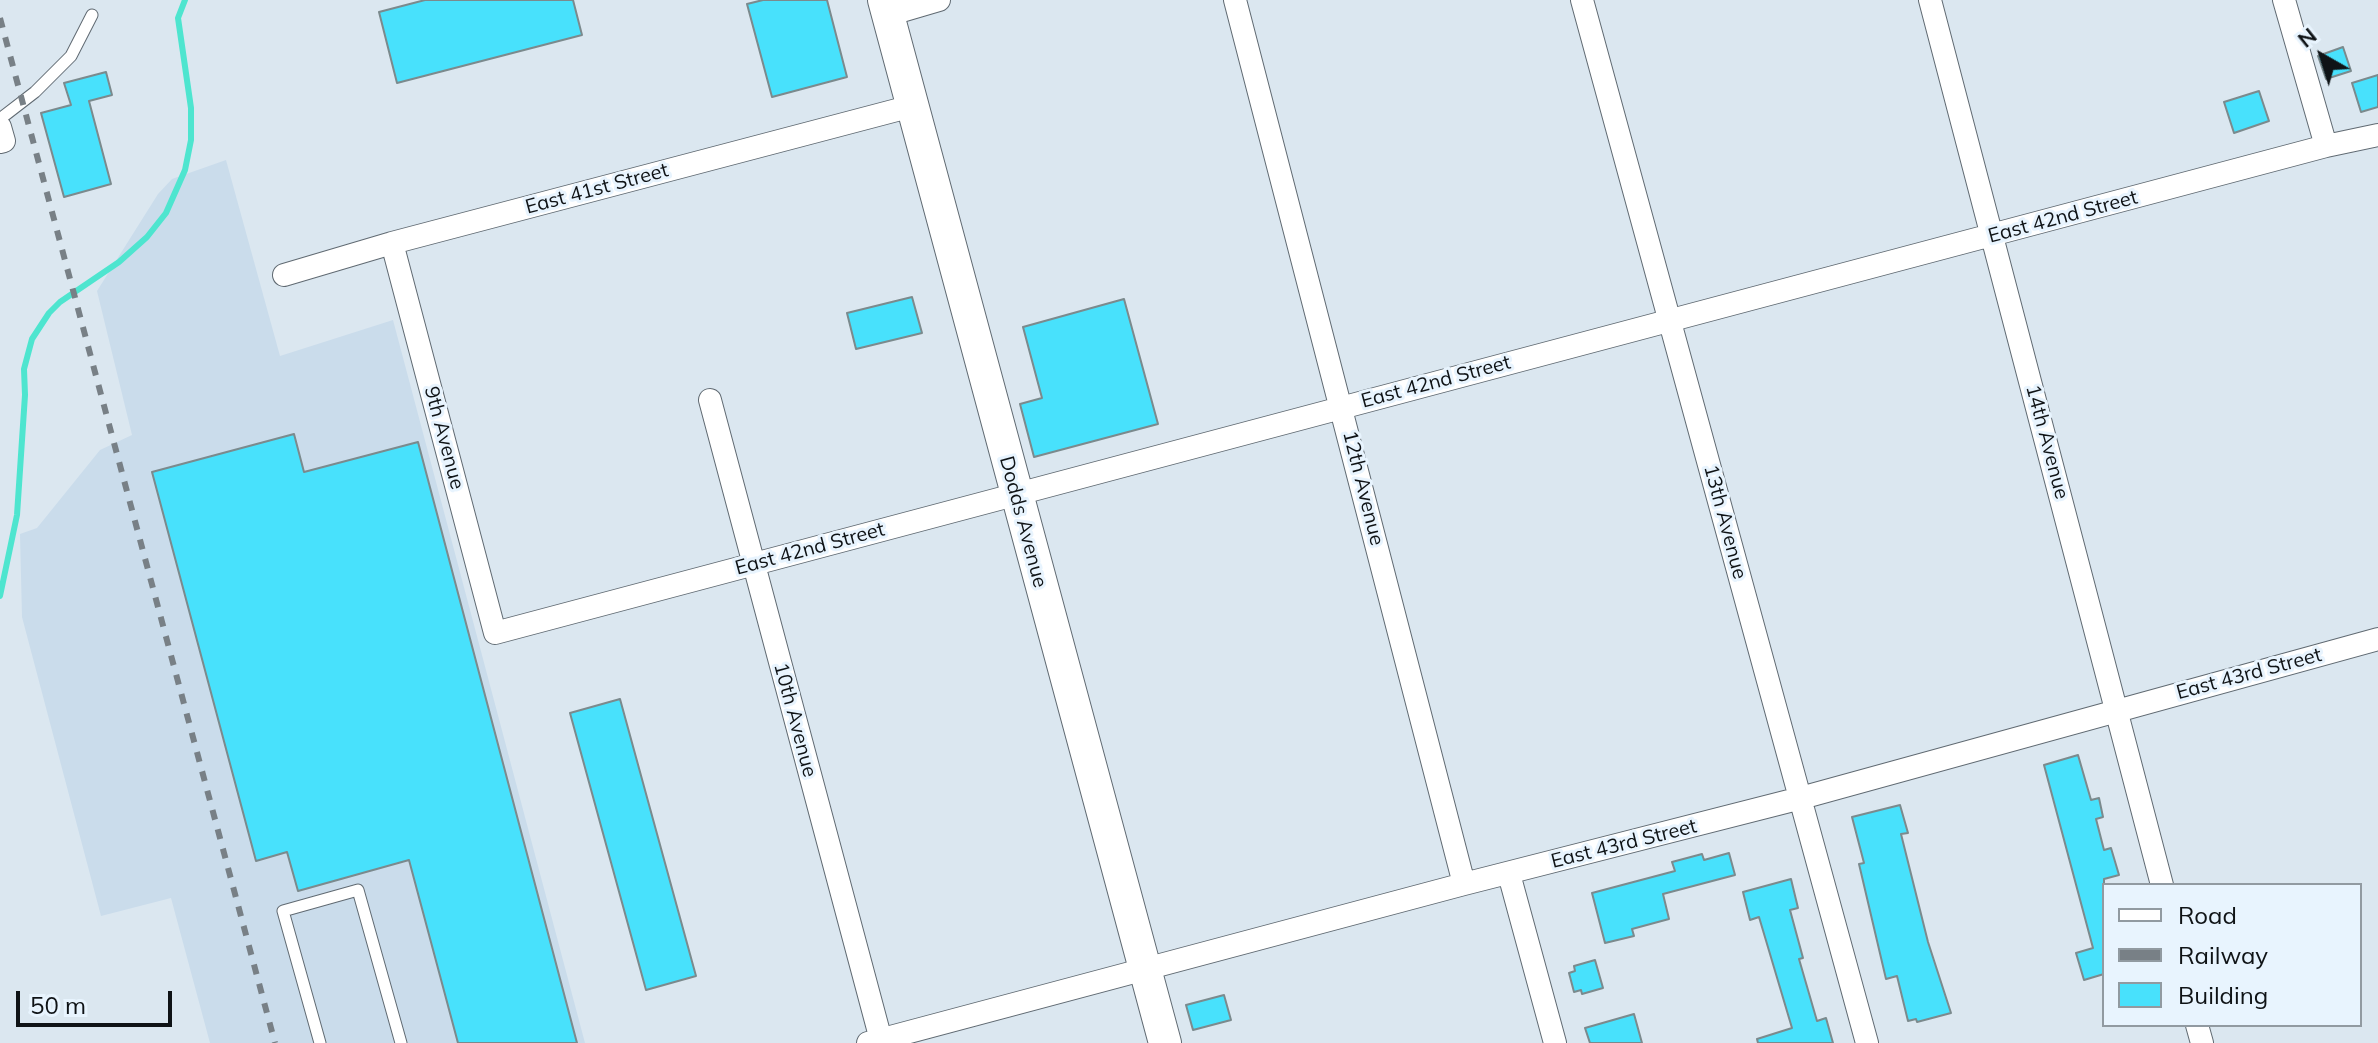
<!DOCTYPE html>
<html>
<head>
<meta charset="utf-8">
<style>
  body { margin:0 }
  #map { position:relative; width:2378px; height:1043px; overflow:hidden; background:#dbe7f0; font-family:Mulish,sans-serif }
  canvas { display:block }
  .legend { position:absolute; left:2102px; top:883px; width:260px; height:144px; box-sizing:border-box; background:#e8f4fe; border:2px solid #919aa1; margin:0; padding:10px 14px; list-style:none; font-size:24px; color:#0f1316 }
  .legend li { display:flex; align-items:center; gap:16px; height:40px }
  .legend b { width:40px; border:2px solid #919aa1 }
  .north { position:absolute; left:2282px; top:16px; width:80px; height:80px; -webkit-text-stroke:6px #e8f4fe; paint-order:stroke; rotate:321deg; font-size:22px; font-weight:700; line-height:32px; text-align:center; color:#0f1316 }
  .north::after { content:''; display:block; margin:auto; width:28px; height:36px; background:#0f1316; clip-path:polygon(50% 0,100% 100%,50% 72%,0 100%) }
  .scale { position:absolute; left:16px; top:991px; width:156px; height:36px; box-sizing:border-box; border:4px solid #0f1316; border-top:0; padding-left:10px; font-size:24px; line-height:28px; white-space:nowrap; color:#0f1316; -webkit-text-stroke:6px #e8f4fe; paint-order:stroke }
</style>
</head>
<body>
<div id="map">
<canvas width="2378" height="1043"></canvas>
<ul class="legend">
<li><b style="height:10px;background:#fff"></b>Road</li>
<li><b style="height:10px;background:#788086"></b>Railway</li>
<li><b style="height:22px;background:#48e1fc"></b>Building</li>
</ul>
<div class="north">N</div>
<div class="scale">50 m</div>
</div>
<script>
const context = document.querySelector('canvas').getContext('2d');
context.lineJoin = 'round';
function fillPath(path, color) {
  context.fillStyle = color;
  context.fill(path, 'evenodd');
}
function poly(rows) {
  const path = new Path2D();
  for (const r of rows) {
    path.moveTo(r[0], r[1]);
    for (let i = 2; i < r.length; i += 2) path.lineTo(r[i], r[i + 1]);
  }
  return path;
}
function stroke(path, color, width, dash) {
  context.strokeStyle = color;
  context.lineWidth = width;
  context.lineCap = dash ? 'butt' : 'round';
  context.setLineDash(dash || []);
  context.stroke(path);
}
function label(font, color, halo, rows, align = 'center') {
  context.font = font + ' Mulish,sans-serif';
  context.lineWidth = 6;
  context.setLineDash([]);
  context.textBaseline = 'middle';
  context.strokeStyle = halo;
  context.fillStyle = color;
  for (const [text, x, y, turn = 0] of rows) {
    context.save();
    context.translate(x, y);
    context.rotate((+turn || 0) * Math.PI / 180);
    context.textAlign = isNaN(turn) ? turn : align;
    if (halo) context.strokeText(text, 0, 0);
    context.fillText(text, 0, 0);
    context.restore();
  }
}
fillPath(poly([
  [226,160,280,356,393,320,585,1043,210,1043,171,898,101,916,22,617,20,534,37,528,100,450,132,435,97,291,158,194,172,179]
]), '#cadceb');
stroke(poly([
  [0,596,17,515,25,395,24,369,32,339,49,313,60,302,119,262,147,237,166,213,185,170,191,140,191,108,178,18,185,0]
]), '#4ee5cf', 6);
const building = poly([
  [425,0,573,0,582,35,397,83,379,12,425,0],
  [763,0,827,0,847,77,772,97,747,4,763,0],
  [2343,47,2351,71,2326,79,2318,56,2343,47],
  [106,72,112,95,89,101,111,184,64,197,41,113,71,105,64,83,106,72],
  [2378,75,2378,107,2361,112,2352,83,2378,75],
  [2259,91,2269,121,2234,133,2224,102,2259,91],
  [912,297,922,333,856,349,847,313,912,297],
  [1124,299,1158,424,1034,457,1020,404,1042,398,1023,327,1124,299],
  [294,434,304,472,418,442,577,1043,458,1043,409,860,298,891,287,852,256,861,152,472,294,434],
  [620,699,696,976,646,990,570,713,620,699],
  [2078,755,2091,800,2099,798,2103,817,2096,819,2104,850,2111,848,2119,875,2104,879,2104,974,2084,980,2076,953,2093,948,2044,765,2078,755],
  [1900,805,1908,833,1901,834,1928,942,1951,1013,1917,1022,1916,1019,1908,1021,1897,976,1886,979,1859,864,1864,863,1852,817,1900,805],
  [1729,853,1735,875,1663,894,1669,919,1632,929,1634,936,1605,943,1592,893,1675,871,1672,862,1702,854,1704,860,1729,853],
  [1791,879,1798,908,1790,910,1803,958,1799,959,1817,1021,1826,1018,1833,1043,1758,1043,1757,1039,1792,1028,1759,917,1750,920,1743,892,1791,879],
  [1595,960,1603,988,1582,994,1581,990,1574,992,1569,973,1575,971,1574,966,1595,960],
  [1224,995,1231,1020,1193,1030,1186,1005,1224,995],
  [1634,1014,1642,1043,1590,1043,1585,1028,1634,1014]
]);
fillPath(building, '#48e1fc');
stroke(building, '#7b8a8d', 2);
const lane = poly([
  [0,119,35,92,71,56,92,15],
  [320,1043,283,911,358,890,401,1043]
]);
const street = poly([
  [1235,0,1464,884],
  [1582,0,1867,1043],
  [1930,0,2162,885],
  [2284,0,2326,146],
  [888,15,939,0],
  [0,127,4,141,0,142],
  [392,243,495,633,2326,146,2378,135],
  [284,275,392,243,912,106],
  [710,400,881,1040],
  [1509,874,1555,1043],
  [2197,1025,2202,1043],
  [868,1043,1464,884,1801,798,2378,639]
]);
const secondary = poly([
  [884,0,1165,1043]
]);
stroke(lane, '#606a72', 13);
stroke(street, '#606a72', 24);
stroke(secondary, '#606a72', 34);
stroke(lane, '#fff', 11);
stroke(street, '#fff', 22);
stroke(secondary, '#fff', 32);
stroke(poly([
  [0,18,275,1043]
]), '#788086', 6, [10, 10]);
label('20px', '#0f1316', '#e8f4fe', [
  ["East 41st Street",597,189,-15],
  ["East 42nd Street",2063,217,-15],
  ["East 42nd Street",1436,382,-15],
  ["9th Avenue",444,438,75],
  ["14th Avenue",2047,442,75],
  ["12th Avenue",1363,488,76],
  ["Dodds Avenue",1023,522,75],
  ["13th Avenue",1725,522,75],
  ["East 42nd Street",810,549,-15],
  ["East 43rd Street",2249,674,-15],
  ["10th Avenue",795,720,75],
  ["East 43rd Street",1624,844,-14]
]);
</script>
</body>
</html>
